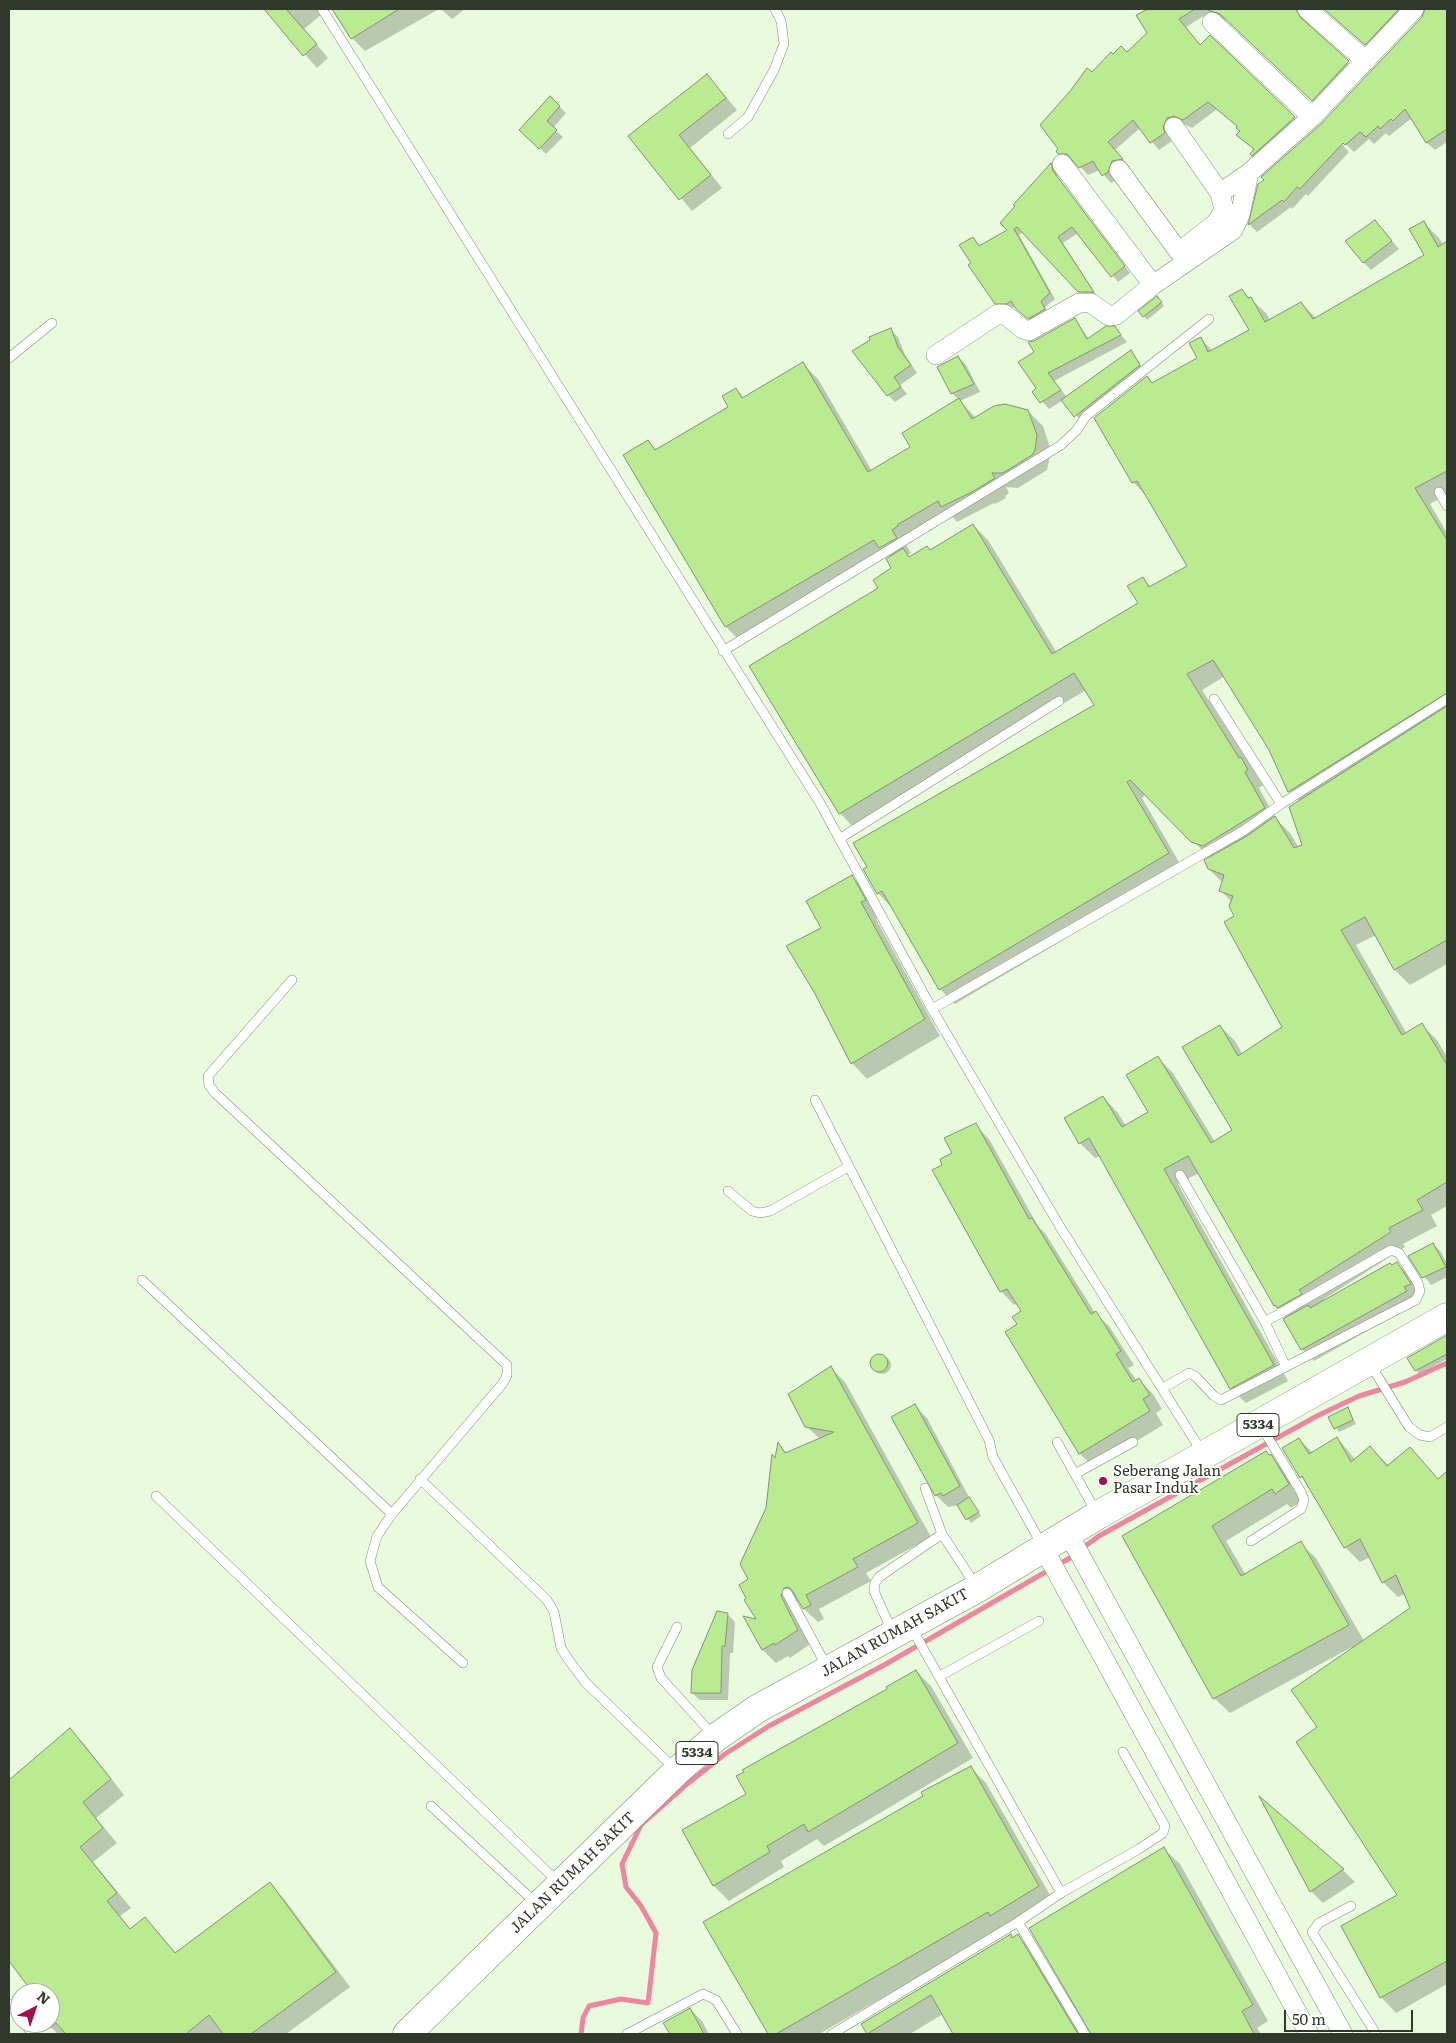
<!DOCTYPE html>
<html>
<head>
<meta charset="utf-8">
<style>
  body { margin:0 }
  #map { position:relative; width:1456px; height:2043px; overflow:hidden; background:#e9fadd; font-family:Literata,serif }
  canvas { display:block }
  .frame { position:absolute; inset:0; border:10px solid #30372b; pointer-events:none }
  .north { position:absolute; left:10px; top:1983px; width:50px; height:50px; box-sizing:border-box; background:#fff; border:1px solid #acafaa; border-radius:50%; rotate:41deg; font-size:14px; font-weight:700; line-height:20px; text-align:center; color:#30372b }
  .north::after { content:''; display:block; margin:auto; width:18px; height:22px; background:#a40e4b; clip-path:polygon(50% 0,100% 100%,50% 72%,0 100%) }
  .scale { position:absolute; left:1284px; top:2010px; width:129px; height:22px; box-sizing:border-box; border:2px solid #30372b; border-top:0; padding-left:6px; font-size:15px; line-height:18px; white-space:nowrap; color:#30372b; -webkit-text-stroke:4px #fff; paint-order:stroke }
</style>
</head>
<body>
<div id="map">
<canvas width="1456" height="2043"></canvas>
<div class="frame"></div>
<div class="north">N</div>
<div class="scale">50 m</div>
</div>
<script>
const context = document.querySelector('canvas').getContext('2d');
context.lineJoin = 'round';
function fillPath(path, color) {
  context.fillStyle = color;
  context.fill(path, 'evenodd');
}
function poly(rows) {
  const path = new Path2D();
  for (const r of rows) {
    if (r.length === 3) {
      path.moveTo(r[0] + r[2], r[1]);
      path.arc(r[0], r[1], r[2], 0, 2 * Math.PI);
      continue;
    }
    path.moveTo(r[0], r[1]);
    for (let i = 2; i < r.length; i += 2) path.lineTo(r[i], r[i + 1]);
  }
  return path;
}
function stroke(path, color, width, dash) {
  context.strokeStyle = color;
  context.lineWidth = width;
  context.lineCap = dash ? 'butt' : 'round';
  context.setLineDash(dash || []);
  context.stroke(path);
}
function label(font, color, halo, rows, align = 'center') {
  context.font = font + ' Literata,serif';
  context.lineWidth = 4;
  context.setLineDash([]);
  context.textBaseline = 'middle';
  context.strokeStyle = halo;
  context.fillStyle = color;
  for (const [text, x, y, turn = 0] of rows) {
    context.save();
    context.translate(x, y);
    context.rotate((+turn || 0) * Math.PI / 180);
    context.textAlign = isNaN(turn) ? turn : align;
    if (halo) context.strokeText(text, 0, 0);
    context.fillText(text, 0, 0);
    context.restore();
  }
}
fillPath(poly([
  [265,9,328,9,304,29,328,58,317,68],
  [333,9,439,9,365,51,352,38],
  [441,9,465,9,452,19],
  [1151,9,1307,9,1303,16,1306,25,1356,70,1320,108,1229,21,1218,19,1210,12,1186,27,1201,46,1210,37,1302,125,1260,163,1251,154,1255,150,1246,142,1238,127,1217,109,1192,128,1182,123,1170,136,1172,141,1159,150,1140,128,1115,150,1130,167,1120,169,1116,180,1111,183,1100,170,1088,175,1075,161,1067,161,1059,153,1092,74,1113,56,1127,53,1149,33,1138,15],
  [1324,9,1414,9,1373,52],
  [1426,9,1447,9,1447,142,1435,150,1427,143,1412,118,1389,136,1386,133,1374,144,1369,139,1354,152,1339,138,1337,139,1349,152,1308,196,1306,194,1292,209,1291,207,1257,232,1249,224,1259,185,1320,126,1423,17],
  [707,75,737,110,690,148,722,188,692,211,630,136],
  [550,98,566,113,553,128,563,137,546,154,527,136],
  [1051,165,1056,170,1058,178,1130,273,1118,282,1078,233,1063,243,1098,298,1086,297,1023,232,1019,235,1055,299,1045,307,1050,315,1035,324,1016,307,1002,309,996,303,972,264,973,238,980,247,1009,230],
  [1375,221,1399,249,1371,270,1363,262],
  [1423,222,1439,238,1443,245,1447,242,1447,494,1430,504,1447,533,1447,964,1410,985,1395,970,1376,935,1356,945,1407,1034,1422,1025,1437,1040,1447,1057,1447,1206,1431,1215,1437,1226,1403,1244,1405,1247,1324,1299,1325,1301,1397,1264,1409,1275,1422,1296,1417,1303,1314,1361,1302,1349,1287,1318,1275,1305,1199,1173,1178,1184,1288,1381,1246,1403,1231,1388,1100,1156,1095,1158,1080,1143,1103,1097,1118,1113,1126,1126,1150,1113,1158,1058,1173,1073,1215,1142,1234,1131,1220,1026,1235,1041,1243,1055,1284,1028,1236,917,1232,902,1220,890,1223,883,1209,869,1210,858,1146,794,1142,798,1183,869,955,1004,940,989,893,909,878,893,869,867,1095,706,1086,690,855,829,840,813,880,588,893,568,890,558,888,556,741,642,726,627,625,455,648,441,657,450,730,408,736,389,744,398,803,364,818,379,872,471,912,448,959,400,952,393,958,357,966,365,980,392,960,401,976,418,1028,411,1043,426,1051,451,1047,470,1018,488,1006,487,1009,493,1005,496,1006,498,995,504,994,503,957,522,952,516,911,540,912,542,906,545,911,553,908,555,911,558,930,551,973,525,988,540,1057,653,1140,604,1142,578,1151,587,1189,567,1146,495,1133,482,1147,377,1153,384,1199,359,1201,339,1213,351,1250,331,1242,291,1266,313,1270,320,1301,303,1317,319,1426,255],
  [1225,676,1270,750,1289,791,1299,801,1304,845,1299,848,1290,833,1276,819,1259,788,1263,785,1202,690],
  [1160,301,1164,306,1147,320,1144,316],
  [1075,320,1089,339,1115,328,1127,342,1054,381,1067,397,1130,352,1147,373,1083,423,1063,400,1049,409,1034,392,1038,389,1035,342],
  [891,330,898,337,905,355,917,373,900,385,907,394,895,402,888,395],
  [852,877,868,892,881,916,876,919,940,1036,867,1079,852,1063,822,928],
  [975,1125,989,1139,1038,1226,1045,1233,1095,1313,1109,1326,1134,1365,1128,1368,1137,1381,1139,1380,1153,1394,1162,1409,1156,1413,1163,1425,1094,1467,1080,1454,1007,1332,1018,1324,1023,1311,1018,1303,1014,1305,1001,1291,944,1165],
  [1433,1244,1441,1252,1447,1264,1447,1277,1431,1285,1410,1257],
  [1447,1336,1447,1359,1419,1374,1409,1358],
  [882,1365,9],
  [831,1368,845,1382,931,1537,866,1573,871,1581,819,1609,824,1619,818,1622,804,1609,800,1601,797,1601,795,1610,810,1644,790,1658,788,1656,776,1663,763,1650,759,1621,748,1599,750,1580,767,1508,778,1444,788,1454,820,1439,806,1426],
  [915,1406,927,1418,970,1499,981,1516,971,1523,959,1505,948,1507,936,1495],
  [1348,1409,1356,1424,1339,1432,1330,1417],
  [1337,1438,1356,1460,1370,1447,1389,1466,1410,1448,1439,1480,1447,1473,1447,1984,1396,2013,1381,1997,1399,1896,1318,1727,1353,1649,1352,1647,1230,1713,1214,1698,1124,1536,1271,1456,1286,1471,1304,1500,1291,1508,1287,1504,1226,1541,1246,1575,1300,1543,1316,1558,1364,1641,1412,1609,1405,1594,1398,1597,1383,1582,1370,1557,1360,1562,1345,1547,1309,1485,1301,1477,1299,1439,1313,1453],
  [727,1614,735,1622,733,1653,730,1653,728,1700,700,1700,692,1693],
  [916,1671,931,1686,973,1758,824,1846,817,1839,781,1861,784,1867,729,1901,714,1886,684,1831,748,1794],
  [70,1730,84,1744,124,1795,96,1818,117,1843,93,1862,131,1908,120,1916,131,1930,145,1919,176,1953,270,1884,284,1899,350,1987,286,2034,58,2034,47,2023,50,2023,50,1993,35,1993,9,1960,9,1781],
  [970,1767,986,1783,1054,1902,1004,1928,819,2034,769,2034,705,1922,925,1797],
  [1260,1799,1343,1870,1355,1882,1323,1903,1311,1891],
  [1164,1849,1180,1864,1268,2021,1257,2028,1261,2034,1092,2034],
  [1010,1936,1013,1939,1018,1936,1034,1952,1083,2034,954,2034,943,2014,910,2034,868,2034,862,2025],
  [690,2009,702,2021,709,2034,671,2034,665,2023]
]), '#0003');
stroke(poly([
  [1081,1549,1099,1536,1317,1416,1359,1396,1405,1382,1447,1363],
  [581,2034,583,2018,589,2006,621,1999,648,2003,656,1933,641,1906,626,1887,622,1864,641,1825,687,1784,725,1754,769,1726,886,1664,1075,1555]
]), '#ed869e', 5);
const building = poly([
  [264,9,286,9,317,44,303,56,264,9],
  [332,9,399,9,351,39,332,9],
  [1148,9,1195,9,1179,19,1200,45,1210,35,1295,117,1252,156,1250,154,1254,149,1236,135,1240,131,1236,128,1237,126,1208,102,1183,120,1174,116,1167,118,1163,127,1165,133,1150,143,1133,120,1108,142,1123,159,1112,161,1108,172,1102,176,1093,161,1079,168,1067,154,1058,154,1056,151,1058,149,1040,125,1071,90,1087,68,1092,72,1111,52,1113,54,1121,46,1127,52,1147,33,1136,15,1148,9],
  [1205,9,1296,9,1300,17,1349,61,1312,101,1220,14,1205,9],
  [1324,9,1399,9,1365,45,1324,9],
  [1425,9,1447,9,1447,129,1426,143,1405,109,1393,121,1391,119,1380,129,1378,126,1366,137,1360,132,1345,145,1343,143,1300,189,1297,187,1284,202,1282,200,1248,225,1258,184,1264,180,1261,177,1320,125,1422,17,1425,9],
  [707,74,726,98,679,135,711,175,679,200,628,136,707,74],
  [550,96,560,106,547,121,557,130,539,149,519,130,550,96],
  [1051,163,1053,171,1125,266,1111,277,1072,227,1058,237,1094,292,1078,292,1017,227,1014,229,1050,293,1041,301,1045,309,1028,319,1016,309,1011,301,1007,304,995,304,968,265,971,263,959,245,973,237,979,246,1007,230,1000,223,1015,206,1013,205,1051,163],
  [1375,220,1392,241,1363,263,1345,241,1375,220],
  [1424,221,1438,247,1447,241,1447,471,1415,488,1447,540,1447,693,1288,792,1269,750,1213,660,1187,674,1239,758,1241,757,1248,770,1245,772,1265,808,1203,846,1191,842,1130,780,1127,782,1169,853,939,990,882,891,877,894,863,869,867,867,853,843,1094,705,1074,673,839,814,749,666,878,588,873,580,891,568,886,559,903,548,909,557,927,546,930,550,973,524,1052,654,1138,603,1127,586,1143,577,1149,587,1187,566,1137,481,1132,483,1094,418,1147,376,1152,383,1197,358,1189,343,1201,337,1208,352,1249,330,1229,296,1242,289,1248,298,1251,297,1265,322,1301,302,1313,319,1424,255,1409,229,1424,221],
  [1157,296,1162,302,1143,317,1138,311,1157,296],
  [1075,318,1087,339,1106,326,1115,326,1121,335,1048,373,1061,390,1040,403,1032,392,1036,388,1018,362,1034,352,1028,342,1034,341,1075,318],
  [891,328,898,347,911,365,894,377,901,387,887,396,852,351,870,340,869,337,891,328],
  [1131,350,1140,365,1074,417,1061,400,1131,350],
  [958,356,974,384,951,394,937,367,958,356],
  [803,362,868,472,910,447,902,433,959,398,972,419,994,406,1005,404,1028,410,1037,435,1035,450,1032,455,1003,473,992,473,995,478,972,492,941,507,938,501,897,525,898,526,892,530,897,538,879,548,874,540,725,627,623,455,648,440,655,450,728,407,722,396,736,388,742,398,803,362],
  [1447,706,1447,940,1394,970,1365,917,1341,930,1402,1035,1422,1023,1447,1065,1447,1182,1417,1200,1423,1210,1389,1228,1391,1232,1299,1290,1302,1294,1277,1308,1275,1305,1274,1306,1188,1156,1164,1169,1274,1365,1230,1389,1089,1138,1079,1144,1064,1118,1103,1096,1122,1127,1148,1112,1126,1075,1158,1056,1211,1143,1232,1130,1182,1047,1220,1025,1238,1056,1282,1027,1224,922,1234,916,1229,906,1233,896,1219,891,1224,875,1208,869,1204,860,1247,836,1275,816,1294,848,1302,845,1289,807,1447,706],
  [852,875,866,900,861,902,925,1019,851,1064,814,992,786,946,821,928,806,901,852,875],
  [976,1123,1029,1219,1032,1218,1091,1314,1096,1311,1121,1351,1116,1354,1133,1382,1139,1378,1150,1395,1143,1399,1150,1411,1079,1454,1005,1332,1017,1324,1012,1317,1021,1311,1007,1289,1000,1292,932,1170,942,1165,940,1159,952,1153,944,1138,976,1123],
  [1433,1243,1446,1267,1422,1278,1408,1256,1433,1243],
  [1397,1262,1411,1284,1404,1287,1407,1291,1301,1350,1283,1319,1308,1305,1310,1308,1390,1263,1392,1265,1397,1262],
  [1447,1335,1447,1354,1415,1371,1407,1358,1447,1335],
  [879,1363,9],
  [831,1366,918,1523,853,1559,858,1567,806,1595,811,1605,803,1609,792,1590,788,1587,784,1588,781,1596,798,1630,775,1645,774,1643,762,1650,743,1616,756,1619,744,1600,746,1598,739,1585,748,1579,740,1564,766,1508,772,1454,775,1458,778,1442,785,1453,834,1432,805,1427,788,1394,831,1366],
  [915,1404,960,1486,943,1496,941,1493,935,1496,891,1417,915,1404],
  [1348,1407,1353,1420,1334,1429,1328,1417,1348,1407],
  [1337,1437,1351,1462,1370,1446,1387,1466,1410,1447,1438,1479,1447,1471,1447,1961,1380,1998,1341,1926,1397,1895,1296,1742,1317,1727,1291,1690,1410,1608,1396,1575,1382,1583,1360,1539,1344,1548,1302,1476,1300,1478,1282,1448,1299,1438,1309,1454,1337,1437],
  [1266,1451,1269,1455,1271,1454,1289,1484,1275,1494,1272,1489,1212,1526,1241,1576,1301,1541,1349,1625,1213,1699,1122,1536,1266,1451],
  [969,1497,979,1512,966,1520,957,1505,969,1497],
  [717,1611,728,1613,725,1646,722,1646,721,1693,691,1693,692,1670,717,1611],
  [916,1670,958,1743,808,1832,804,1824,767,1846,770,1852,713,1886,682,1830,746,1794,736,1776,744,1772,742,1770,887,1689,886,1687,916,1670],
  [70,1728,111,1779,83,1802,103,1828,80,1847,117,1893,107,1901,130,1929,145,1917,175,1953,270,1882,336,1972,251,2034,223,2034,209,2015,186,2034,66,2034,56,2023,50,2028,50,1993,33,1993,9,1961,9,1780,70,1728],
  [971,1766,1039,1886,990,1916,988,1912,776,2034,768,2034,703,1922,923,1796,921,1792,971,1766],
  [1259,1796,1344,1869,1310,1892,1259,1796],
  [1164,1847,1253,2005,1242,2011,1254,2034,1091,2034,1029,1928,1164,1847],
  [1011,1934,1012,1938,1018,1934,1078,2034,953,2034,931,1995,867,2034,861,2024,1011,1934],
  [690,2008,704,2034,670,2034,663,2023,690,2008]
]);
fillPath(building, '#baeb90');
stroke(building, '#839277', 1);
const service = poly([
  [322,9,820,803,932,1009],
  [728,134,748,117,774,70,784,44,781,21,775,9],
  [9,358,52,323],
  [1439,492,1447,506],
  [723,651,1061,445,1077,430,1086,416,1209,319],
  [1214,699,1281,804],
  [839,839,1059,701],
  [292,980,208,1076,209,1085,215,1093,507,1365,507,1375,503,1383,392,1514,377,1536,370,1561,378,1587,463,1663],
  [815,1100,989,1440,993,1457,1042,1545],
  [1180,1175,1265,1322],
  [728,1191,752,1211,760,1213,770,1211,848,1167],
  [142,1280,392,1514],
  [1370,1364,1409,1427,1420,1435,1430,1437,1447,1427],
  [1163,1388,1189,1373,1196,1377,1214,1396,1221,1400,1416,1300,1420,1291,1418,1283,1399,1253,1391,1250,1265,1322,1286,1367],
  [1057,1442,1096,1512],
  [1202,1452,1059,1225,932,1009,1243,831,1281,804,1447,699],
  [1075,1474,1133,1442],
  [420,1479,547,1600,554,1612,561,1648,568,1659,586,1683,675,1769],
  [156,1496,558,1882],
  [942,1534,976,1586],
  [1251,1541,1301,1509,1304,1500,1301,1492,1261,1426],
  [787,1593,827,1667],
  [677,1627,657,1667,661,1678,714,1736],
  [892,1631,874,1591,875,1583,879,1577,942,1534,925,1488],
  [940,1676,1039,1621],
  [431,1806,537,1904],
  [1061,1893,1139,1849,1163,1833,1165,1826,1123,1752],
  [1351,1906,1319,1923,1312,1932,1376,2034],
  [1018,1922,1085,2034],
  [9,2004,20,2018],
  [24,2023,33,2034],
  [627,2034,703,1994,716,2000,737,2034],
  [832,2034,1018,1922,1061,1893,911,1627]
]);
const minor = poly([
  [1307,9,1366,61],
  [1212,22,1312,117],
  [1174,127,1220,193,1249,173],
  [1062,164,1153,285],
  [1119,170,1179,252,1216,223,1224,210,1220,193],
  [936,355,998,314,1004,314,1023,329,1029,331,1079,303,1091,303,1109,316,1116,315,1153,285,1233,230,1240,215,1249,173,1312,117,1414,9],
  [1068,1533,1343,2034],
  [1044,1549,1309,2034]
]);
const primary = poly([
  [407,2034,677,1771,715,1738,757,1709,978,1588,1098,1515,1447,1317]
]);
stroke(service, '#808f75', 10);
stroke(minor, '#808f75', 20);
stroke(primary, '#808f75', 29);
stroke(service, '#fff', 9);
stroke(minor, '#fff', 19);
stroke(primary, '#fff', 28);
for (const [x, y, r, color] of [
  [1103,1481,5,"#a40e4b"]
]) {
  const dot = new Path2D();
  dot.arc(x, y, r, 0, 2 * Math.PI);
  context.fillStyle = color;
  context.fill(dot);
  stroke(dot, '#fff', 2);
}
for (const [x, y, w] of [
  [1258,1425,42],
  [697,1753,42]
]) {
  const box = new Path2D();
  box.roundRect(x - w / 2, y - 11.5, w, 23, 4);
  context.fillStyle = '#fff';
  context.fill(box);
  stroke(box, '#30372b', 1);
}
label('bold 14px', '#30372b', null, [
  ["5334",1258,1425],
  ["5334",697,1753]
]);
label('15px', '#30372b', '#fff', [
  ["Seberang Jalan",1113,1472],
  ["Pasar Induk",1113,1489]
], 'left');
label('15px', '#30372b', '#fff', [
  ["JALAN RUMAH SAKIT",895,1633,-29],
  ["JALAN RUMAH SAKIT",573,1873,-44]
]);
</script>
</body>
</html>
